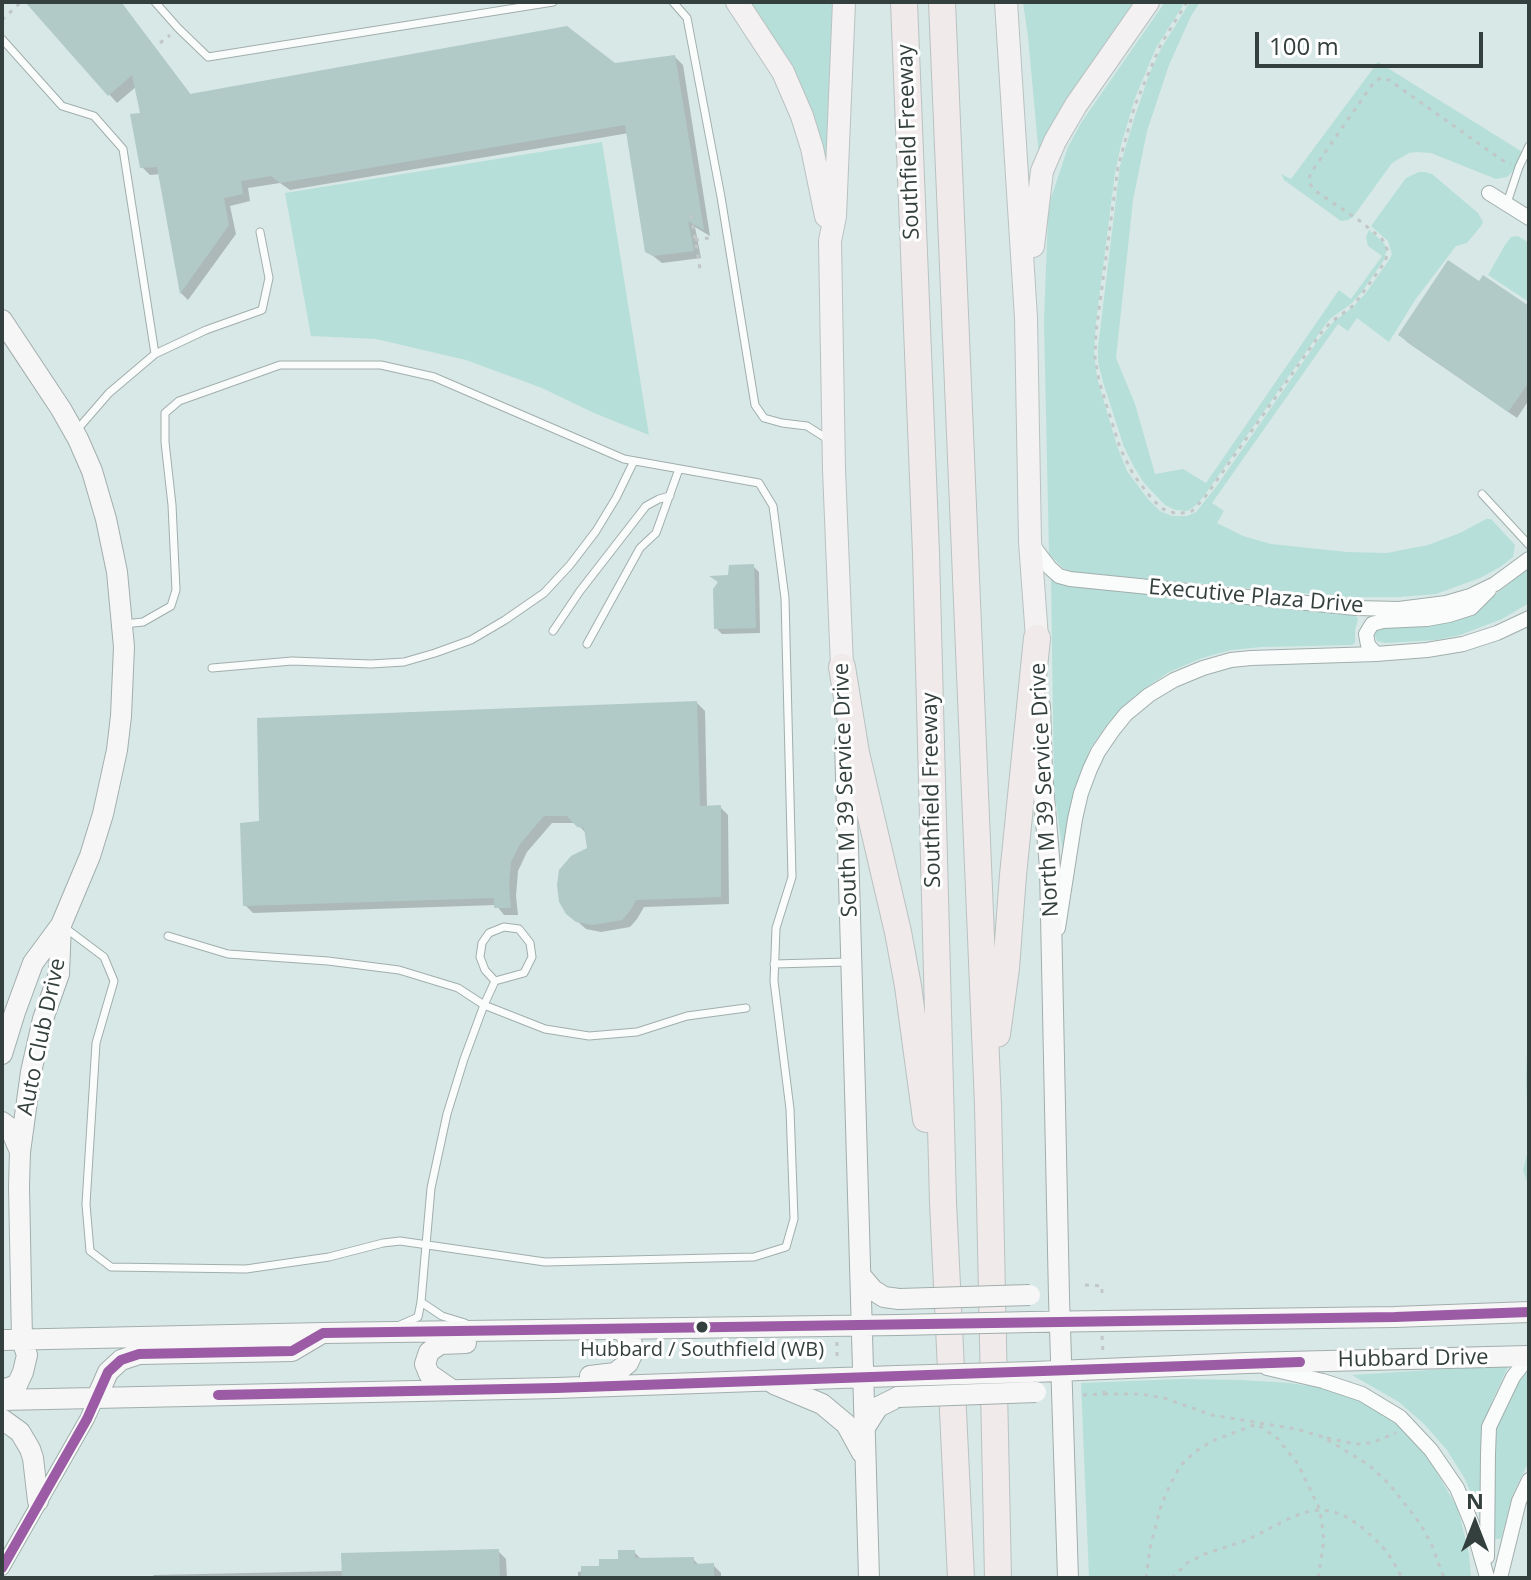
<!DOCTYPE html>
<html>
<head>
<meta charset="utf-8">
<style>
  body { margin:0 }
  #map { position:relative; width:1531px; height:1580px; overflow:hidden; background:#d8e8e6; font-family:"Open Sans",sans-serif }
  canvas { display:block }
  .frame { position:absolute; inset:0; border:4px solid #34403e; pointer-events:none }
  .north { position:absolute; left:1435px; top:1484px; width:80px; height:80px; -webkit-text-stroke:6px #fff; paint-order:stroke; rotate:0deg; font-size:22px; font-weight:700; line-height:32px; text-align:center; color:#34403e }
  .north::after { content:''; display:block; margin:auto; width:28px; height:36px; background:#34403e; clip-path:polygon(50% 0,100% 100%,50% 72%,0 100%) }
  .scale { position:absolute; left:1255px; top:32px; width:228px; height:36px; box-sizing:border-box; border:4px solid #34403e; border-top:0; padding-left:10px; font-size:24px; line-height:28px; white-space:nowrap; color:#34403e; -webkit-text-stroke:6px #fff; paint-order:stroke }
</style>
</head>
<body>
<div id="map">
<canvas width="1531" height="1580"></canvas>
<div class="frame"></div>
<div class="north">N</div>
<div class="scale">100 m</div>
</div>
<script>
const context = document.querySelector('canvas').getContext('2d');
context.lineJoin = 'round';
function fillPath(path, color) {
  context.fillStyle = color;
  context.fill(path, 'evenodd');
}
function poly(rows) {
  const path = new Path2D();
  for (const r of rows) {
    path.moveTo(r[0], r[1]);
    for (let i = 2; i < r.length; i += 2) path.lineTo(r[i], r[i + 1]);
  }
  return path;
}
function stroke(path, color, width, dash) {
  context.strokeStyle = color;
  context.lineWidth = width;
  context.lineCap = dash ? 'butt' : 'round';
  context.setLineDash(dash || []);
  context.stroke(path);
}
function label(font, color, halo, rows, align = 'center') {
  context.font = font + ' "Open Sans",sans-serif';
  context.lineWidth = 6;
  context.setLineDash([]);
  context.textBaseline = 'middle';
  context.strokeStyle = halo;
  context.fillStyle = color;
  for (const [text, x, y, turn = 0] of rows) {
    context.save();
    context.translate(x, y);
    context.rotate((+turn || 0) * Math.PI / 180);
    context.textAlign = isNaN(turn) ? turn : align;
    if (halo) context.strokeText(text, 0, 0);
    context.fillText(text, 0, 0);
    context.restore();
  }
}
fillPath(poly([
  [749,2,835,2,830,207,814,118,805,94,789,60],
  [1023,2,1136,2,1039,156,1028,37],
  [1165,2,1185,2,1156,48,1135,98,1121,145,1115,173,1096,322,1094,351,1097,378,1117,446,1127,471,1148,499,1160,511,1172,516,1187,516,1196,512,1216,487,1319,339,1334,321,1352,308,1366,293,1389,260,1392,254,1388,241,1371,226,1406,178,1419,172,1425,172,1432,174,1478,213,1483,222,1481,226,1467,243,1456,246,1415,300,1389,342,1357,318,1348,331,1338,324,1212,503,1224,511,1217,523,1243,536,1271,544,1347,552,1387,553,1428,545,1460,533,1486,519,1491,519,1515,545,1513,557,1500,567,1480,578,1436,594,1399,597,1346,597,1072,572,1063,568,1049,554,1044,322,1048,214,1051,198,1068,147,1081,123],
  [1190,2,1200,2,1191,16,1169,65,1147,131,1133,200,1116,358,1135,404,1155,474,1183,469,1206,483,1339,290,1351,299,1382,256,1368,246,1366,237,1369,230,1382,241,1387,248,1384,260,1361,293,1352,303,1330,319,1325,325,1204,496,1195,506,1187,511,1175,510,1165,505,1144,483,1134,467,1124,447,1103,382,1098,362,1098,347,1120,166,1135,116,1150,72,1162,47],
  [1378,62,1524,153,1512,172,1507,177,1496,179,1431,153,1417,152,1409,153,1392,163,1353,217,1348,220,1341,221,1284,180,1281,174,1291,179],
  [602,142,649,435,594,413,542,388,466,360,376,339,311,336,285,193],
  [1518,236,1529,243,1529,302,1488,275,1505,245,1511,237],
  [1529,568,1529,603,1502,619,1460,635,1436,640,1385,643,1377,641,1374,633,1377,628,1483,604],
  [1051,575,1083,585,1354,615,1358,618,1355,631,1355,643,1351,645,1262,647,1231,650,1202,658,1169,672,1144,689,1124,705,1106,726,1090,749,1082,770,1076,793,1064,861,1054,789],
  [1529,994,1529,1187,1523,1170,1529,1147,1526,1080],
  [1509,1365,1493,1399,1484,1425,1480,1457,1482,1501,1474,1501,1465,1479,1447,1450,1424,1424,1399,1402,1352,1375],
  [1529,1366,1529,1461,1513,1494,1501,1539,1495,1539,1493,1448,1495,1428,1511,1387],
  [1181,1379,1241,1380,1290,1383,1334,1390,1374,1408,1399,1426,1422,1447,1458,1509,1469,1554,1471,1578,1089,1578,1081,1383]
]), '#b6dfd9');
fillPath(poly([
  [27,2,121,2,191,95,615,65,675,57,683,65,710,236,695,227,701,258,662,263,647,251,629,133,290,190,280,183,248,188,250,201,230,206,236,234,188,300,181,293,161,174,150,175,142,167,142,114,137,86,117,103],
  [1479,284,1529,309,1529,400,1517,418,1407,342,1400,334],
  [753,566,759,572,760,633,722,634,716,628,730,577],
  [697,703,705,711,707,808,720,807,728,815,729,904,644,907,637,919,630,927,601,932,586,929,577,921,590,849,587,834,576,823,552,823,527,852,518,871,516,896,518,915,504,915,496,905,253,913,245,905,261,823],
  [498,1551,506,1559,507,1578,150,1578,154,1575,343,1571],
  [634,1552,642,1560,693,1559,700,1566,713,1565,721,1573,721,1578,578,1578,578,1572,601,1568,620,1561]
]), '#0003');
fillPath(poly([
  [25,2,121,2,190,94,567,26,615,63,675,55,704,230,688,221,694,251,653,256,645,252,625,125,280,183,271,176,241,181,243,194,224,198,229,225,180,294,157,167,140,168,130,114,140,113,132,75,108,96],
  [1448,260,1479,281,1483,275,1529,306,1529,382,1508,412,1398,335],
  [754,564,756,628,714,629,713,589,718,582,709,576,728,575,729,565],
  [697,701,700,806,721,805,721,897,636,900,630,911,622,920,592,925,576,922,566,914,559,902,557,885,559,870,571,856,587,848,584,828,577,827,567,816,544,816,520,844,511,862,509,886,511,908,494,908,494,898,243,906,240,823,259,821,257,718],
  [499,1549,500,1578,342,1578,341,1553],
  [618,1550,635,1550,635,1558,694,1557,694,1564,714,1563,714,1578,581,1578,581,1566,599,1566,599,1559,618,1559]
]), '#b1cac7');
const lane = poly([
  [155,2,178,28,208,57,553,2],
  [673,2,687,18,721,197,755,405,764,418,782,423,807,426,829,440],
  [2,39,62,106,94,116,123,149,155,354],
  [1507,203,1519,167,1529,146],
  [76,431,109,393,155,354,206,330,262,310,269,278,260,232],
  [1482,494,1529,545],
  [553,631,580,591,646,506,659,499,670,496],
  [587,644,640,548,656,533,679,469],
  [212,668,292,661,371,664,404,662,435,653,471,640,505,620,544,593,570,565,596,531,616,498,634,461],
  [64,927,104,957,114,981,96,1043,86,1204,90,1251,111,1267,246,1269,329,1257,383,1243,400,1241,545,1262,754,1257,786,1247,794,1219,790,1109,774,981,776,928,792,877,785,598,773,506,759,483,624,459,434,377,381,365,280,365,179,401,165,413,165,442,172,505,176,590,171,606,143,622,124,624],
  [168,936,228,954,328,961,399,970,458,988,484,1005,495,981,524,973,532,957,530,943,519,929,504,927,489,933,482,943,480,957,485,970,495,981],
  [774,964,848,962],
  [421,1302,442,1316,465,1323],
  [400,1325,418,1317,421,1302,431,1188,447,1114,464,1059,484,1005,545,1029,589,1036,637,1032,687,1016,746,1008]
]);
const street = poly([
  [1489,193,1529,218],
  [1031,543,1050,568,1059,576,1070,579,1356,608,1399,609,1446,603,1470,596,1495,584,1529,559],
  [1376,654,1368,645,1366,634,1372,624,1383,621,1427,619,1449,615,1471,608,1489,590],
  [1058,928,1075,819,1081,793,1090,769,1098,752,1113,730,1126,714,1149,695,1174,680,1203,668,1231,660,1251,658,1376,654,1427,650,1463,644,1497,633,1529,618],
  [1267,1368,1323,1381,1362,1394,1400,1417,1431,1450,1457,1488,1472,1524,1487,1577],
  [1487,1557,1488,1454,1489,1427,1513,1377,1529,1356],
  [2,1568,87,1419,97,1397],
  [1500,1578,1519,1501,1529,1480]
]);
const secondary = poly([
  [2,320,61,409,78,439,92,471,106,519,117,572,124,647,121,716,117,750,103,814,90,856,61,925,33,963,15,1012,2,1054],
  [1040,706,1042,773,1050,868,1059,1297,1068,1578],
  [845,742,869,1578],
  [2,1122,10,1128,19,1149],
  [861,1276,873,1290,884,1297,899,1299],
  [1031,1322,1395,1317,1529,1312],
  [2,1340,323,1333,898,1325],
  [1033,1372,1247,1363,1529,1356],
  [590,1376,615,1373,628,1363,634,1350,630,1338,620,1329],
  [774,1384,822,1404,846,1424,862,1453],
  [2,1390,17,1385,23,1372,27,1355,22,1340,19,1186,20,1152,31,1072,43,1019,59,974,61,925],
  [452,1390,429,1374,425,1364,429,1352,440,1344,466,1343],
  [97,1397,108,1372,121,1360,139,1354,292,1351,319,1335],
  [2,1400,556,1388,897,1376],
  [2,1419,20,1432,30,1449,33,1458,38,1501],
  [864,1429,878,1407,898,1397]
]);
const primary = poly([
  [737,2,783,72,802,116,812,148,826,216],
  [1006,2,1026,318,1030,542,1037,638],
  [1033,246,1042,171,1055,141,1076,105,1148,2],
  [842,667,834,469,830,241,835,216,844,2]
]);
const highway = poly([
  [904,2,926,553,943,1202,961,1578],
  [942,2,988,1105,998,1578],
  [842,667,856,753,898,932,908,986,926,1119],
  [997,1034,1006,968,1013,875,1037,638]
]);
stroke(lane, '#a1aeac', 9);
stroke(street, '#a1aeac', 16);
stroke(secondary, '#a1aeac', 22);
stroke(primary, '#b9c2c1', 24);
stroke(highway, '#b9c2c1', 28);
stroke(poly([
  [1187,2,1161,44,1135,105,1118,167,1096,332,1095,357,1099,381,1120,448,1133,474,1152,499,1163,509,1177,514,1192,511,1205,497,1321,333,1330,323,1354,305,1385,262,1388,251,1382,239,1360,221,1314,190,1309,182,1310,174,1374,82,1381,78,1389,80,1502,160,1511,164],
  [2,20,20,3],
  [160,43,170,35],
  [691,215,700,269],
  [695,240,715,237],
  [1085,1285,1102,1286,1102,1295],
  [1102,1336,1103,1353],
  [837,1342,837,1362],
  [1104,1394,1141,1394,1164,1398,1212,1415,1296,1429,1323,1437,1369,1465,1390,1485,1419,1522,1431,1543,1444,1578],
  [1083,1395,1104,1394,1104,1385],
  [1327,1438,1355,1444,1371,1443,1396,1433],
  [1146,1578,1150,1548,1161,1506,1169,1487,1180,1466,1196,1451,1212,1441,1257,1424,1277,1438,1298,1464,1320,1510,1324,1540,1318,1578],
  [1172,1578,1187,1563,1205,1554,1247,1540,1292,1517,1310,1511,1320,1510,1332,1511,1349,1518,1364,1529,1382,1546,1393,1561,1402,1578]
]), '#c1c7c7', 3, [4, 6]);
stroke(lane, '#f9fcfb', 7);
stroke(street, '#f9fcfb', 14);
stroke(secondary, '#f7f6f6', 20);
stroke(primary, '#f3f1f2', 22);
stroke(highway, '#f1eaeb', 26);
const secondaryBridge = poly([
  [899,1299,1030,1295],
  [898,1325,1031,1322],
  [897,1376,1033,1372],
  [898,1397,1036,1392]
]);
stroke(secondaryBridge, '#a1aeac', 22, []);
stroke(secondaryBridge, '#f7f6f6', 20);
stroke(poly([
  [218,1395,556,1388,1300,1362],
  [2,1568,87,1419,108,1372,121,1360,139,1354,292,1351,323,1333,1395,1317,1529,1312]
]), '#9b5ba5', 10);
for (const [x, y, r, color] of [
  [702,1327,7,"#34403e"]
]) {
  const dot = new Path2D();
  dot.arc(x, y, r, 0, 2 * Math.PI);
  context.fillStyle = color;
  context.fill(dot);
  stroke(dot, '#fff', 3);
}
label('20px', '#34403e', '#fff', [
  ["Hubbard / Southfield (WB)",702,1350]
]);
label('22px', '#34403e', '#fff', [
  ["Southfield Freeway",909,142,-92],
  ["Executive Plaza Drive",1256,597,5],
  ["South M 39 Service Drive",846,790,-92],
  ["Southfield Freeway",932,790,-91],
  ["North M 39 Service Drive",1045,790,-93],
  ["Auto Club Drive",42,1037,-78],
  ["Hubbard Drive",1413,1359,-1]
]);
</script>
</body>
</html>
